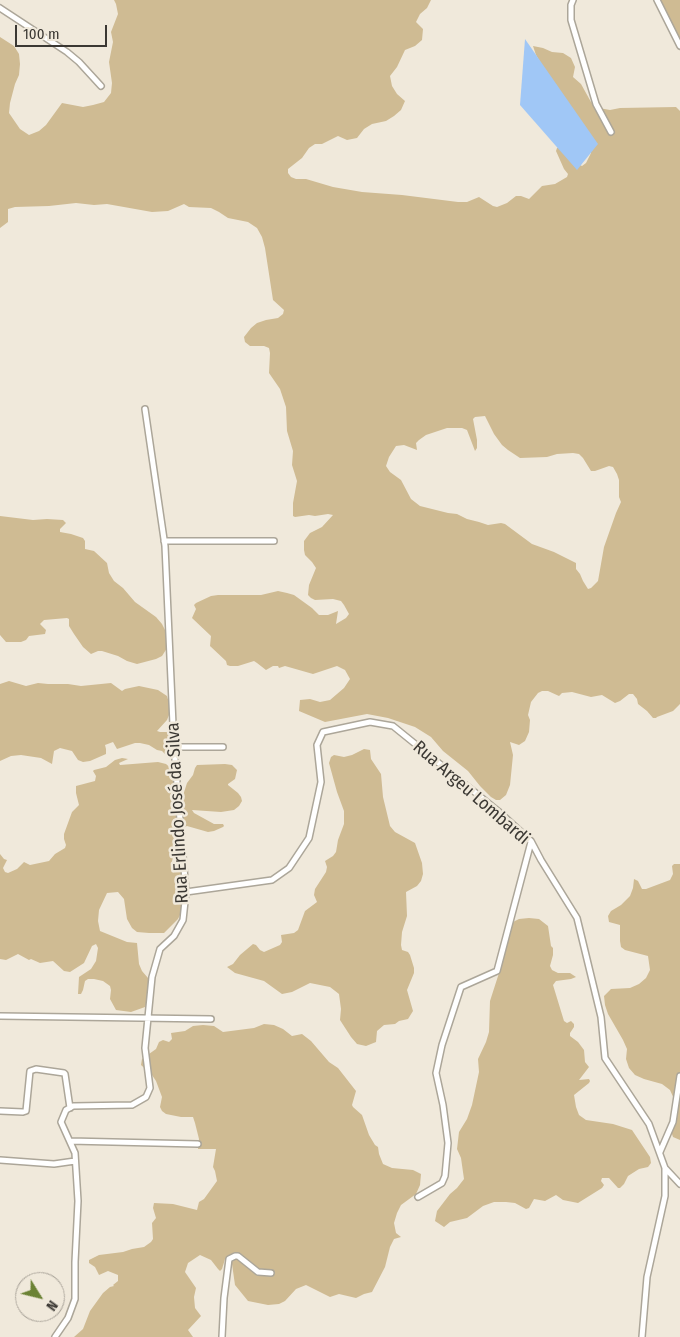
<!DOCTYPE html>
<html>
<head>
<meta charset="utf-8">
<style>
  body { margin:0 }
  #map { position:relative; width:680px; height:1337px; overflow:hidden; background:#f0e9db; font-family:"Fira Sans Condensed",sans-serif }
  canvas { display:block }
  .north { position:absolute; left:15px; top:1272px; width:50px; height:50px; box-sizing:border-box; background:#f0e9db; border:1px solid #a8a298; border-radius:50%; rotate:126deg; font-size:14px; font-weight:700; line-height:20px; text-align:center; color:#3b3833 }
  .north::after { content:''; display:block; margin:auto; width:18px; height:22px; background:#6b8234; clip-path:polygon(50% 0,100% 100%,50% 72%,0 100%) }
  .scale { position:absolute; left:15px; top:25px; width:92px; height:22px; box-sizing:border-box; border:2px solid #3b3833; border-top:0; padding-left:6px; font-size:15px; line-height:18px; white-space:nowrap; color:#3b3833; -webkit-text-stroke:4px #f0e9db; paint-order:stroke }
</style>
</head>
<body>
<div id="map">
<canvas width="680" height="1337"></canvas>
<div class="north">N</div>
<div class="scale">100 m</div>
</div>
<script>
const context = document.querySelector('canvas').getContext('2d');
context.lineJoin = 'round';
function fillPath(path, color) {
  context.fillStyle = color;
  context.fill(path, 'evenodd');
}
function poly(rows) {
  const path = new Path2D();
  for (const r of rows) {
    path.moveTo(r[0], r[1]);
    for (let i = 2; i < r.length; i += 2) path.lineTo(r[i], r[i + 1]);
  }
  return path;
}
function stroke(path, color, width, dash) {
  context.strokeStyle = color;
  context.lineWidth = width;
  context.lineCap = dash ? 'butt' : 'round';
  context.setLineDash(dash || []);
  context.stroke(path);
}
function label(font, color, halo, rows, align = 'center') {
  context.font = font + ' "Fira Sans Condensed",sans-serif';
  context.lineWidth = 5;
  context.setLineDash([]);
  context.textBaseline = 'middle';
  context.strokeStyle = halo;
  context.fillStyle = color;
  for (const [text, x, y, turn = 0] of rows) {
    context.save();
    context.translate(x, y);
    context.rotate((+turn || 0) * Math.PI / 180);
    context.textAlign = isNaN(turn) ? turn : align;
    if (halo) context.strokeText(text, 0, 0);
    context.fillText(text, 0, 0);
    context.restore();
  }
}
fillPath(poly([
  [114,0,431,0,427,8,420,14,416,22,423,29,422,40,415,46,405,50,397,67,390,76,392,86,397,94,405,101,401,110,394,116,386,121,372,124,364,129,357,138,347,140,338,136,322,144,315,144,309,148,302,158,288,169,288,173,291,177,296,179,306,179,333,187,362,192,402,195,458,202,467,202,479,197,493,206,497,207,507,203,516,196,521,196,529,199,542,186,555,184,567,177,568,174,564,169,556,151,557,148,561,145,578,164,582,166,586,163,591,153,536,55,533,46,543,48,552,52,563,53,571,58,575,67,573,77,581,84,591,102,599,108,610,110,620,108,676,107,680,111,680,704,673,711,657,717,656,718,653,718,647,711,638,704,637,699,633,694,629,694,620,701,615,703,602,695,591,697,572,692,562,693,559,696,548,691,542,691,538,693,531,702,528,715,530,720,529,732,525,741,519,745,510,742,513,755,510,785,506,795,500,800,496,800,491,797,480,786,468,771,443,751,431,737,415,727,388,718,367,714,325,722,299,711,300,700,310,699,320,702,330,700,344,688,350,679,345,670,337,666,313,674,285,666,279,668,278,666,273,666,266,670,257,663,254,661,238,666,230,666,227,665,226,661,210,646,211,636,192,618,196,609,194,605,196,603,211,596,218,595,261,595,278,591,287,593,294,595,312,608,319,615,328,615,338,611,336,624,346,618,349,614,344,605,341,601,333,599,315,600,311,598,308,595,309,585,316,568,312,562,305,555,304,550,304,541,310,533,322,527,333,515,328,514,315,516,309,515,295,517,293,516,293,503,297,481,292,465,293,451,287,431,286,407,280,389,269,373,270,353,269,348,264,346,250,346,245,342,244,337,251,328,257,323,266,320,278,318,283,314,284,310,273,300,265,248,262,237,257,228,248,222,228,218,219,212,211,208,189,207,184,204,168,211,152,212,107,204,94,205,76,203,49,206,15,207,8,209,8,222,0,228,0,37,14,46,19,54,20,64,19,75,15,84,10,103,9,113,20,129,29,135,39,131,46,125,62,103,83,107,93,105,104,102,111,93,112,83,109,62,113,42,111,32,118,14,116,4],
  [485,416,494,434,502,445,508,450,520,458,547,457,557,454,573,453,579,454,583,458,591,471,595,471,609,466,613,467,617,474,619,480,619,497,621,502,616,513,604,547,598,581,591,588,588,589,583,581,580,574,576,569,576,563,554,552,532,544,505,524,501,523,488,525,479,522,467,519,457,514,448,513,420,506,411,499,401,480,390,472,386,466,389,457,396,446,404,445,417,450,416,443,419,440,426,435,447,428,462,428,467,430,475,451,477,448,477,440,473,419,475,417],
  [659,0,680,0,680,46],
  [0,516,33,520,47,519,63,520,66,523,60,529,60,532,71,534,83,538,85,541,85,549,94,551,107,563,109,573,114,581,123,588,135,602,156,617,162,624,170,640,169,645,162,656,156,659,137,664,127,661,118,656,102,651,98,651,91,654,83,647,74,634,69,626,69,619,67,618,44,620,40,624,46,630,45,634,29,636,26,640,21,642,6,642,0,635],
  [9,681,26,686,38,683,48,684,68,684,81,686,111,683,122,691,125,689,139,686,158,690,167,696,171,710,167,720,157,731,160,732,169,732,176,745,165,754,162,751,157,750,149,745,140,743,135,743,117,749,113,742,105,745,106,749,106,754,90,761,83,762,78,760,72,751,60,748,54,751,52,764,41,758,21,755,11,756,0,761,0,684],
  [364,749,370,750,371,759,381,774,383,797,390,826,395,832,415,843,422,863,423,874,421,881,417,886,406,892,407,916,402,932,401,945,402,950,408,952,410,955,414,968,414,973,407,990,413,1011,408,1019,399,1021,395,1024,384,1025,377,1031,376,1042,366,1046,357,1044,351,1037,340,1020,341,1009,339,994,330,987,310,983,292,992,282,994,264,981,235,973,227,967,233,964,240,955,253,944,256,945,260,950,264,952,280,945,282,942,281,935,294,933,298,930,305,911,317,902,314,895,315,889,326,872,327,867,325,861,333,856,336,852,338,840,344,824,344,811,337,792,329,763,331,757,334,755,344,757,352,755],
  [122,758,128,759,119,763,120,765,158,762,166,764,174,771,175,792,171,810,173,812,175,813,178,811,187,783,193,775,195,768,197,765,225,764,232,765,237,770,235,779,228,784,228,785,238,793,241,797,242,801,239,806,234,810,221,812,192,810,194,813,214,824,223,824,224,826,223,827,214,831,208,832,187,826,182,828,180,831,171,865,184,874,182,911,178,919,164,933,149,933,137,932,132,928,127,919,124,899,118,892,107,893,99,910,98,921,100,931,127,942,137,943,139,964,142,971,148,978,150,983,149,999,145,1007,131,1012,116,1010,110,999,111,990,110,986,103,981,94,979,88,979,85,981,83,990,81,994,78,994,79,977,91,969,96,961,98,948,96,944,92,946,84,963,70,972,64,971,53,961,40,963,31,959,29,960,18,954,6,960,0,959,0,854,4,859,7,860,3,868,5,872,8,873,17,869,24,862,30,865,49,861,55,854,65,848,66,845,64,839,64,834,72,812,79,805,76,793,76,786,95,781,96,776,93,771,94,770,106,767,115,760],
  [674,864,680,864,680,1140,673,1137,670,1128,670,1118,674,1099,670,1090,662,1084,644,1079,635,1075,629,1068,626,1059,627,1049,623,1040,608,1014,605,1005,604,996,611,989,630,988,639,984,646,978,650,970,648,956,625,950,621,947,620,941,620,925,609,922,608,916,611,911,621,905,630,896,633,888,634,879,638,881,642,889,646,889,670,880,673,874,672,866],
  [529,918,539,919,548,926,551,946,553,948,553,955,550,966,552,970,558,973,570,973,576,977,571,979,556,981,553,985,564,1021,567,1023,571,1021,574,1024,574,1027,570,1033,570,1036,578,1042,584,1050,585,1062,589,1067,579,1080,589,1079,590,1081,589,1083,574,1095,576,1107,579,1115,586,1120,613,1124,632,1130,650,1157,651,1163,648,1167,639,1169,628,1176,624,1184,620,1188,618,1188,609,1178,602,1178,601,1181,604,1185,602,1188,578,1203,563,1200,556,1195,545,1201,534,1199,529,1208,526,1209,515,1203,506,1202,494,1202,483,1206,467,1218,450,1222,444,1227,435,1221,437,1211,450,1194,457,1188,464,1179,461,1158,457,1149,459,1132,467,1119,472,1105,479,1072,478,1059,486,1042,489,1032,490,1001,499,973,498,966,511,923,519,919],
  [264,1024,274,1025,283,1029,292,1036,302,1034,311,1041,329,1062,338,1068,356,1091,352,1105,353,1107,362,1115,369,1135,375,1145,378,1147,379,1154,383,1164,392,1168,413,1170,421,1174,420,1185,416,1194,401,1205,397,1213,394,1223,396,1233,401,1237,394,1239,390,1247,385,1267,372,1292,364,1294,356,1298,339,1294,330,1297,306,1285,296,1289,285,1301,279,1304,268,1305,248,1301,235,1285,232,1264,225,1259,222,1269,220,1271,218,1269,211,1260,200,1255,188,1263,185,1272,196,1288,194,1297,195,1308,201,1316,188,1330,193,1337,74,1337,83,1329,90,1311,103,1293,110,1287,114,1286,113,1285,118,1281,118,1275,108,1271,99,1275,95,1267,89,1263,89,1260,99,1255,123,1252,132,1249,144,1247,151,1242,153,1239,152,1223,156,1218,153,1208,154,1203,173,1204,197,1210,199,1202,204,1199,217,1181,215,1171,213,1167,216,1149,198,1149,199,1139,195,1123,193,1117,181,1117,166,1114,162,1111,160,1107,162,1097,156,1081,152,1075,141,1065,142,1059,156,1049,159,1042,163,1040,169,1042,172,1039,171,1033,185,1031,193,1026,203,1025,214,1026,223,1032,254,1028]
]), '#cfbb93');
fillPath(poly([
  [525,39,598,144,577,170,520,105]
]), '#a0c7f6');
const minor = poly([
  [573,0,571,5,571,20,596,104,611,132],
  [657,0,680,46],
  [0,8,67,52,79,62,101,86],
  [164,541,274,541],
  [174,747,223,747],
  [186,892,272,880,289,868,309,838,321,782,317,745,323,732,370,722,393,726,498,811,531,841,541,860,577,918,601,1017,605,1058,649,1124,665,1168,665,1196,647,1277,642,1337],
  [0,1016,211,1019],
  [0,1111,23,1112,26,1111,30,1071,36,1069,64,1073,65,1074,70,1108],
  [70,1141,198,1144],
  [660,1152,673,1122,680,1076],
  [0,1160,54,1164,75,1161],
  [665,1168,680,1184],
  [418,1197,442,1183,445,1176,448,1143,443,1105,436,1073,442,1045,461,987,497,971,531,842],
  [55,1337,68,1318,75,1299,75,1262,78,1201,75,1153,61,1122,66,1110,73,1106,132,1105,146,1097,150,1088,145,1048,152,977,160,949,174,936,183,920,186,892,174,747,165,546,145,409],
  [222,1337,224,1298,229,1259,235,1256,238,1256,258,1272,271,1273]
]);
stroke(minor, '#aca699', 8);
stroke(minor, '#fff', 5);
label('18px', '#3b3833', '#f0e9db', [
  ["Rua Argeu Lombardi",471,793,41],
  ["Rua Erlindo José da Silva",178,813,-93]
]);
</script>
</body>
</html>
